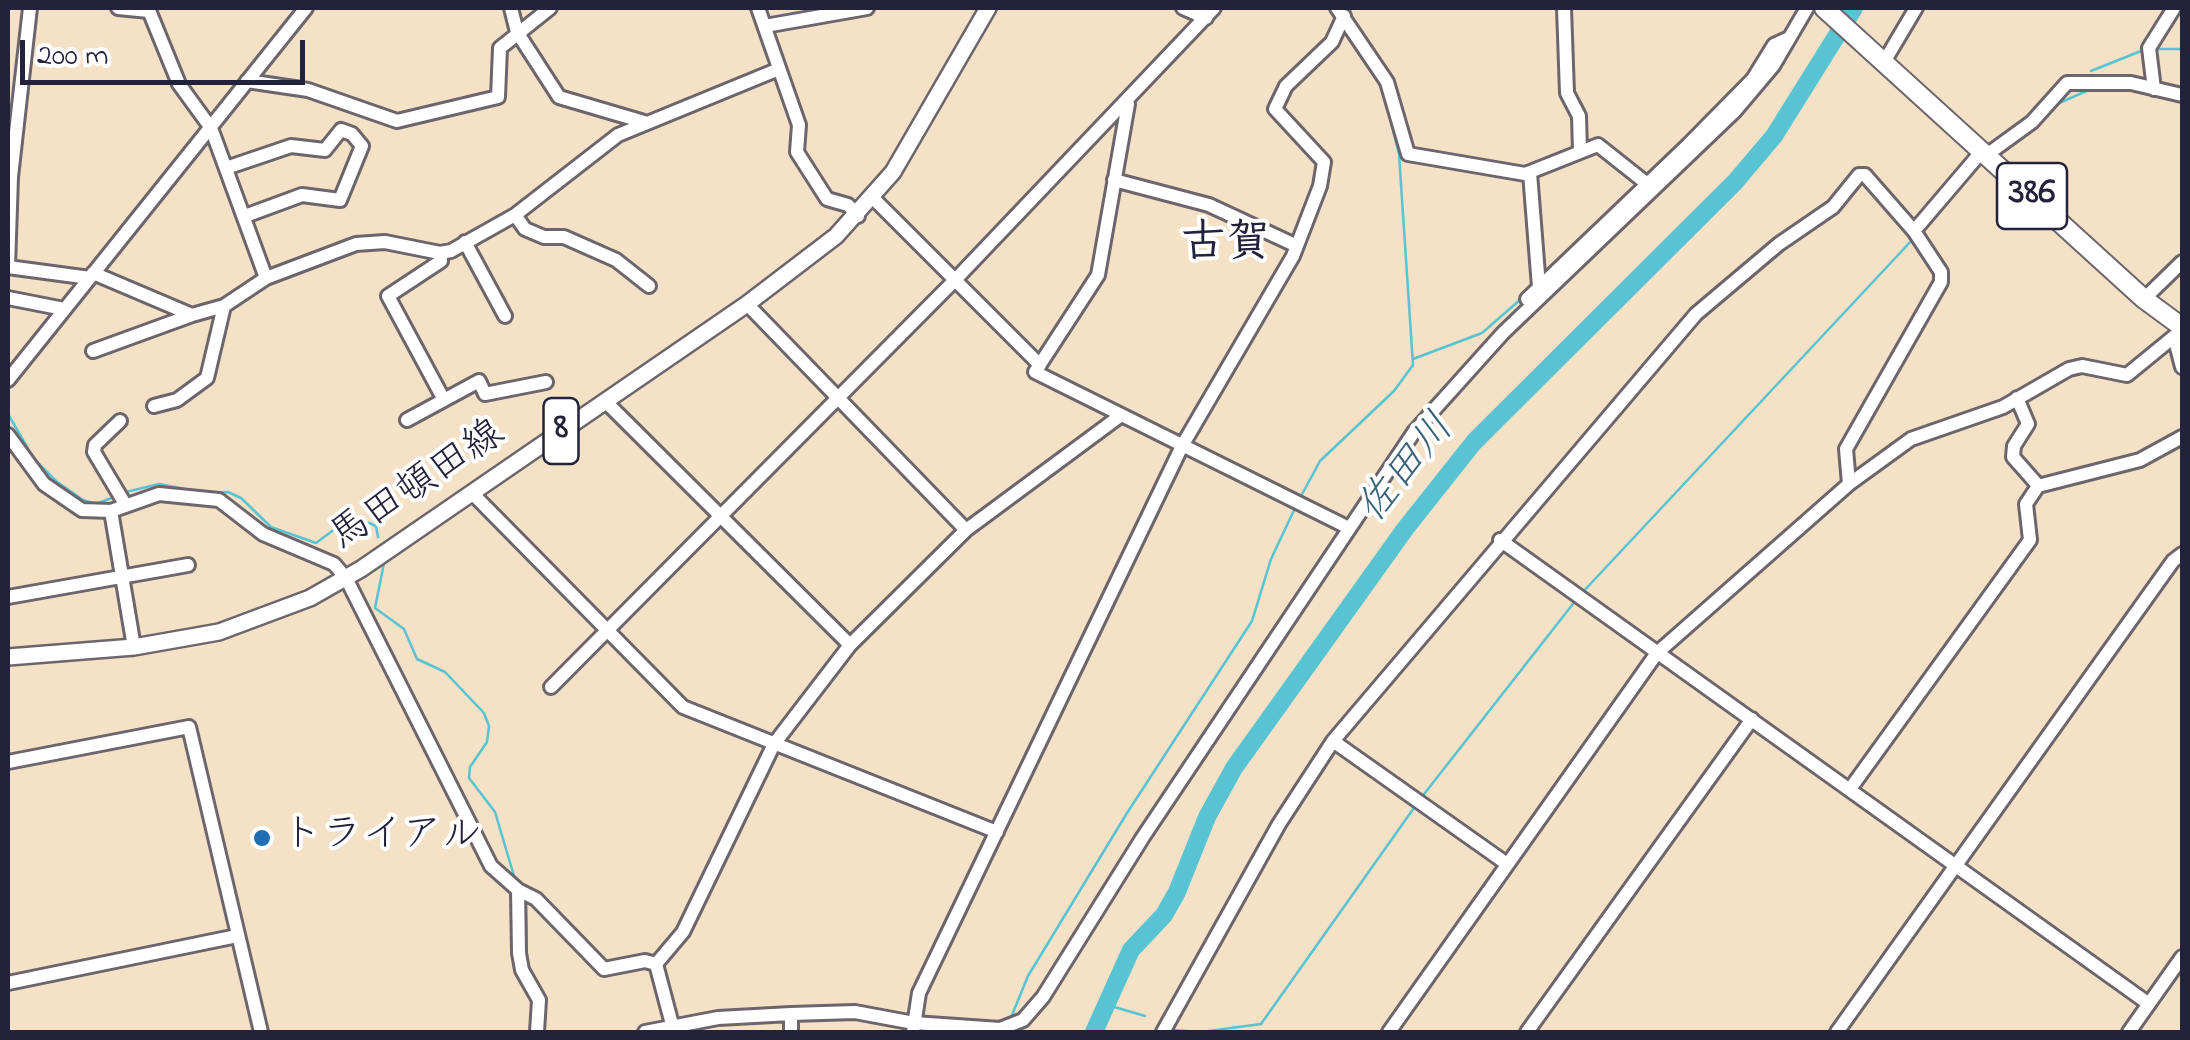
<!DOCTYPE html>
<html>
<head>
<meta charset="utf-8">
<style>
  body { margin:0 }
  #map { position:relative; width:2190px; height:1040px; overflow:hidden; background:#f4e1c6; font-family:"Indie Flower",sans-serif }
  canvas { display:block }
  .frame { position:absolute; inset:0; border:10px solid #22223b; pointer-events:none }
  .scale { position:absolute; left:20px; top:40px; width:285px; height:45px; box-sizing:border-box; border:5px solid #22223b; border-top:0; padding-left:12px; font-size:30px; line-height:35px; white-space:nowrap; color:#22223b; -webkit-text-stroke:8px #fff; paint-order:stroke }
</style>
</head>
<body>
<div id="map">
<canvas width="2190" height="1040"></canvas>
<div class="frame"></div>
<div class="scale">200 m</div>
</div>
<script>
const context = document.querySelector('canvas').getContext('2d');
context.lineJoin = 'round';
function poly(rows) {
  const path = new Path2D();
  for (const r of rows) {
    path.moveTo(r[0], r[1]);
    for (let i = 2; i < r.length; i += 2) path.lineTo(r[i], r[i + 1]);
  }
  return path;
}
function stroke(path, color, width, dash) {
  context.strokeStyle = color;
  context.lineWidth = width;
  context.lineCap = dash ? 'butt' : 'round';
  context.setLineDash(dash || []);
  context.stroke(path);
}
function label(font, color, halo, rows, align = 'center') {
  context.font = font + ' "Indie Flower","Klee One",sans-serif';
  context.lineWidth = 8;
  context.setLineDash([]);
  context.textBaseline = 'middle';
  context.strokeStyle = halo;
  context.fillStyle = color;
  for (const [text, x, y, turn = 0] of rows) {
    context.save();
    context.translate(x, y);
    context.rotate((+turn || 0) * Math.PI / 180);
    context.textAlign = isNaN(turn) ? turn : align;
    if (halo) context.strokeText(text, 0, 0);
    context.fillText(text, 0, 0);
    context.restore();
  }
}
stroke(poly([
  [2154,49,2182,49],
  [2091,71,2146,49],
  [2055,105,2093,88],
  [1949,199,1981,164],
  [1573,247,1621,200],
  [1413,359,1482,333,1521,299],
  [8,414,34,459,56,481,83,500,96,504,114,497],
  [126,492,159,484,196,491],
  [214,493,228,492,241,498,271,527,316,543,343,523,369,523,376,526,378,537],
  [1300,498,1320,461,1394,391,1413,365,1399,154,1381,83],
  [384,563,375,608,404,629,417,659,445,672,484,713,489,726,487,742,470,767,469,778,495,812,514,876,522,884],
  [1581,594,1914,238],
  [1421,798,1576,600],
  [526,902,527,965,546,1002,544,1032],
  [1104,1004,1145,1016],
  [1010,1020,1028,976,1127,813,1252,621,1271,559,1296,506],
  [1174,1030,1201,1032,1261,1024,1416,805]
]), '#58c3d2', 2.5);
stroke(poly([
  [1094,1032,1131,950,1164,915,1177,892,1207,817,1234,768,1405,529,1474,442,1735,182,1774,136,1854,8]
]), '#58c3d2', 18);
const minor = poly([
  [118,8,149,11],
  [148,8,179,84,211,128,266,278],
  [511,8,517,32,559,97,644,122],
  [758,8,799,125,797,152,827,199,848,205,858,216],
  [1183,8,1206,18],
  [1337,8,1387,82,1408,154,1525,174,1598,145,1646,183],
  [1564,8,1567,93,1579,116,1580,151],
  [765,26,867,8],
  [1884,62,1916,8],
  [247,81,308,90,397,121,498,97,500,48,550,8],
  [2154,89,2149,48,2174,8],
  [1128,104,1098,275,1035,372,1347,527],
  [1988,154,2032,122,2067,83,2131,83,2182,95],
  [226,168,291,146,325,150,341,130,352,134,362,146,340,200,302,195,245,216],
  [1530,173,1539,287],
  [1114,180,1209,205,1297,246],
  [873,198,1040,365],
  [515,215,525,229,544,237,564,237,616,260,649,286],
  [1914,231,1983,150],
  [465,242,505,316],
  [440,253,441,261,388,296,444,400],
  [8,267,11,177,30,8],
  [8,267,90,278],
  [93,273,192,315,224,306,266,278,356,244,385,242,440,253,451,251,515,215,618,135,779,69],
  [8,298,64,309],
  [1527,299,1688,145,1753,79,1774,45,1787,39],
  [2144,299,2182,262],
  [747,304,966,530],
  [2175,340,2182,367],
  [93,351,192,315],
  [8,380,306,8],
  [2017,398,2028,424,2014,446,2013,457,2036,483],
  [605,401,850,645],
  [154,406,177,400,207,378,224,306],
  [407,420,479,381,485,394,546,382],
  [120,421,95,445,94,452,125,504],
  [8,435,44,484,82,510,111,511,159,494,219,500,263,534,334,564,346,578,491,866,518,890,536,899,604,969,645,961,656,964],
  [472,493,683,707,997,832],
  [111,511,134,647],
  [1500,540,2149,1004],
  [8,597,188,565],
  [551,687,955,280,1214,8],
  [1333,741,1507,864],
  [8,762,189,727,261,1032],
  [1850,789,2030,540,2026,504,2038,486,2140,460,2182,437],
  [518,890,519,953,522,970,539,1000,537,1032],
  [656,964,683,932,774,744,850,645,966,530,1120,416],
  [656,964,674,1032],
  [8,983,237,936],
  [791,1014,791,1032],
  [645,1032,718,1018,791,1014,855,1012,914,1023,1000,1029,1023,1020,1043,997,1143,837,1414,432,1503,333,1735,111,1773,66,1807,8],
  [913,1032,919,993,1182,446,1293,256,1320,186,1324,162,1275,109,1286,86,1332,42,1344,16],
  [1163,1032,1279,824,1333,741,1696,314,1779,244,1833,207,1859,175,1865,175,1914,231,1941,272,1941,282,1846,449,1849,484],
  [1389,1032,1657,653,1849,484,1911,439,2003,407,2069,369,2082,366,2127,375,2182,330],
  [1527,1032,1752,719],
  [1837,1032,2173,561,2182,554],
  [2129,1032,2182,957]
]);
const major = poly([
  [8,657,134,647,219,632,310,598,361,569,747,304,836,236,893,172,988,8]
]);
const highway = poly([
  [1824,8,2144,299,2182,327]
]);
stroke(minor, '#6c656c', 18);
stroke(major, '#6c656c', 20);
stroke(highway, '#6c656c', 22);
stroke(minor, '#fff', 12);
stroke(major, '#fff', 15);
stroke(highway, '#fff', 18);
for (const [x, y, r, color] of [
  [262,838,10,"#1f6fb2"]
]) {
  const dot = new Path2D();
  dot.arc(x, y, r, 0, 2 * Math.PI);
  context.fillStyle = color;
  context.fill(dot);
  stroke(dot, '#fff', 4);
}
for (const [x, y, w] of [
  [2032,196,70],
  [561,431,35]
]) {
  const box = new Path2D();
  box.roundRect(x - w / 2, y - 33, w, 66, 8);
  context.fillStyle = '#fff';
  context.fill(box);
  stroke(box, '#22223b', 2.5);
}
label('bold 38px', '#22223b', null, [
  ["386",2032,196],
  ["8",561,431]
]);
label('40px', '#22223b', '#fff', [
  ["馬田頓田線",419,488,-34]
]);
label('40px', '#22223b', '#fff', [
  ["トライアル",282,838]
], 'left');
label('italic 42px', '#386277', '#fff', [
  ["佐田川",1409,471,-51]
]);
label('bold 45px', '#22223b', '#fff', [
  ["古賀",1226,248]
]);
</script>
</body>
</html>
